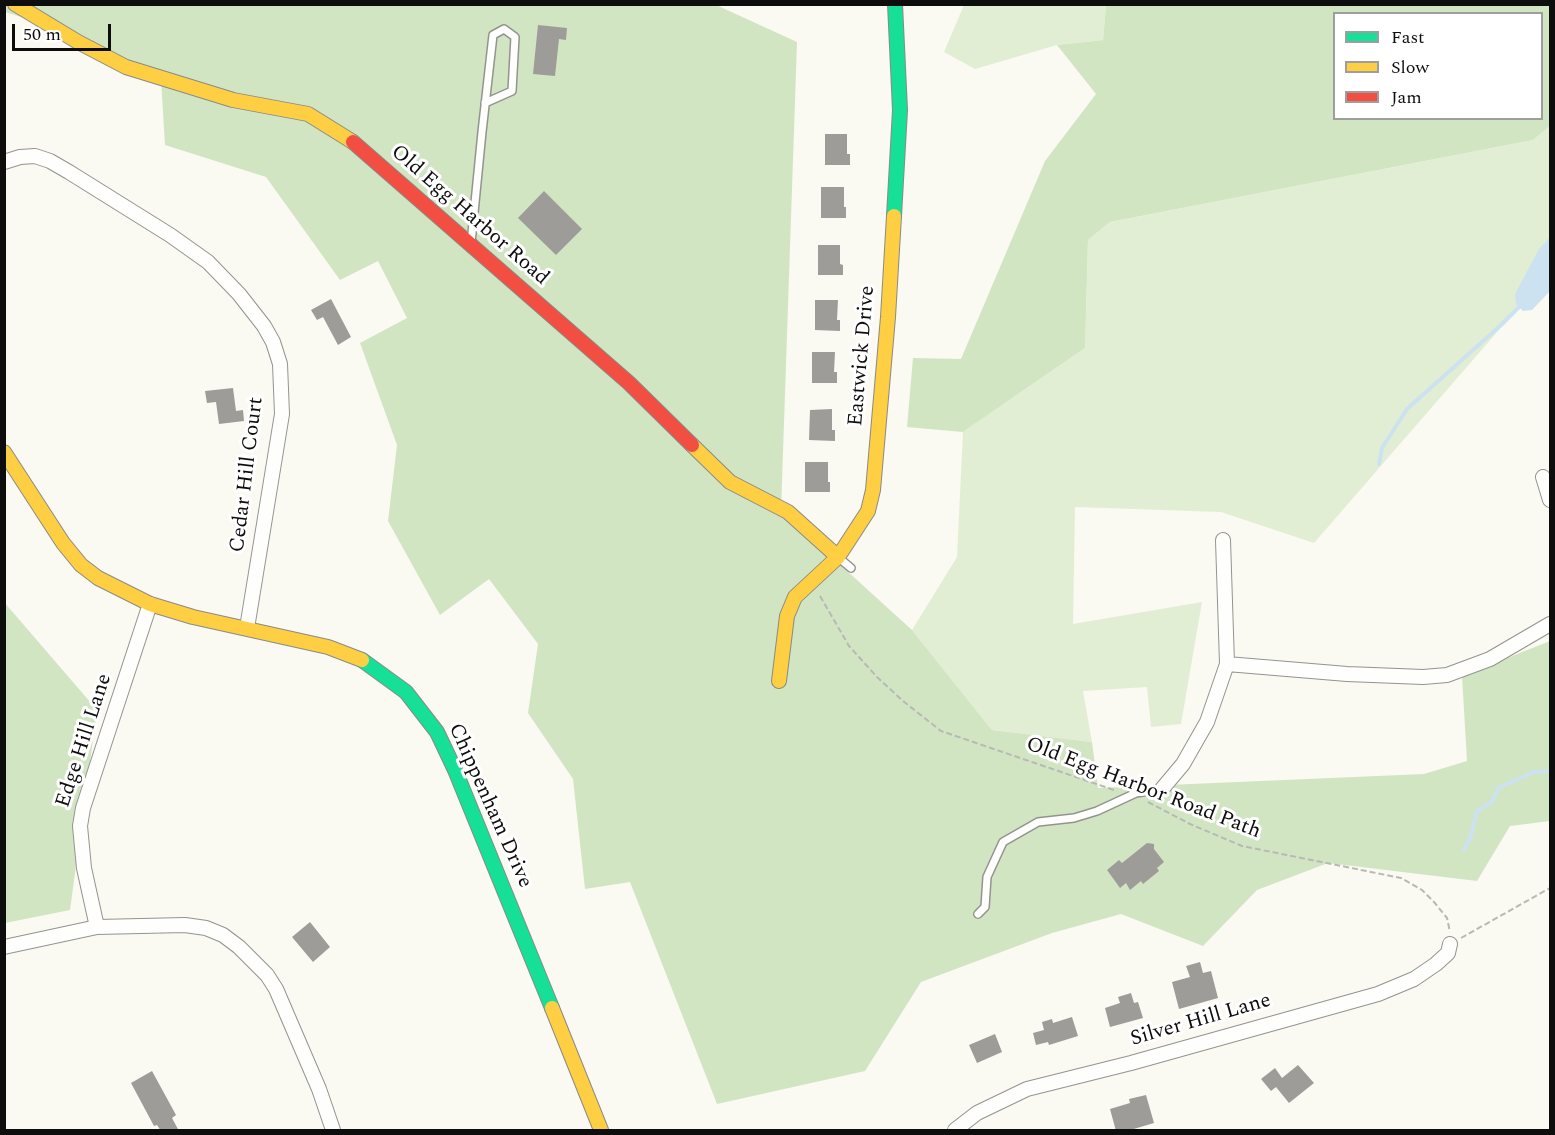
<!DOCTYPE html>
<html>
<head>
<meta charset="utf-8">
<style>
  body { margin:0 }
  #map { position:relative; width:1555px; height:1135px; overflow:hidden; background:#faf9f2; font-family:Spectral,serif }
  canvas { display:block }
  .frame { position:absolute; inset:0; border:6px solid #0d0d0d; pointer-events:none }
  .legend { position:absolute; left:1333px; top:12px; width:210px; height:108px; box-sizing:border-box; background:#fff; border:2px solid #9e9e9e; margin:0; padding:8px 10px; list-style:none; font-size:18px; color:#0d0d0d }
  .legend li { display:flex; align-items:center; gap:12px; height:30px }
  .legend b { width:30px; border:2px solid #9e9e9e }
  .scale { position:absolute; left:12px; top:24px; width:99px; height:27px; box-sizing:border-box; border:3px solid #0d0d0d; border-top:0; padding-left:8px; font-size:18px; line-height:21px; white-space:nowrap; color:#0d0d0d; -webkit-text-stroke:4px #fff; paint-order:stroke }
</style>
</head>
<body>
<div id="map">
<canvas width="1555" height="1135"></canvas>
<div class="frame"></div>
<ul class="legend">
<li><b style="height:8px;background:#16e098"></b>Fast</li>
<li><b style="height:8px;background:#ffcf43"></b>Slow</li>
<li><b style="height:8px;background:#f24e42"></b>Jam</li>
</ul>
<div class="scale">50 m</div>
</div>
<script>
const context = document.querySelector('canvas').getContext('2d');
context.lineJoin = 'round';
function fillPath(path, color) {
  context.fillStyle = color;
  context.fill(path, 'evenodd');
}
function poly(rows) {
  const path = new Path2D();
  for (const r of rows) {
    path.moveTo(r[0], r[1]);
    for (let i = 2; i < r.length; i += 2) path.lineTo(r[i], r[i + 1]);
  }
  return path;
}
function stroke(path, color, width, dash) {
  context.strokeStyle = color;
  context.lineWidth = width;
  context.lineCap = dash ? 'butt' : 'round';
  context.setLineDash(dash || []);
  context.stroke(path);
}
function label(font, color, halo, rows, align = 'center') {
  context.font = font + ' Spectral,serif';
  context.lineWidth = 6;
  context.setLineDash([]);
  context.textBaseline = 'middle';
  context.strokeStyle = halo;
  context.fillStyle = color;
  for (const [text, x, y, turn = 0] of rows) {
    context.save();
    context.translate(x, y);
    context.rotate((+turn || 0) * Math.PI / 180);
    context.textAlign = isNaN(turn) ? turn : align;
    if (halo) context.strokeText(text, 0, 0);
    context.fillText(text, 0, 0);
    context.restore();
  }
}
fillPath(poly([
  [964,5,1106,5,1103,40,1057,45,975,69,944,52],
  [1550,126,1550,238,1545,242,1518,308,1314,543,1221,512,1075,507,1073,624,1202,602,1181,724,1151,727,1147,687,1083,691,1092,742,992,730,912,630,957,557,963,432,1085,348,1088,240,1110,222,1533,140]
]), '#e2eed4');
fillPath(poly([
  [714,4,797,42,781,511,912,630,992,730,1092,742,1098,788,1424,774,1467,761,1462,676,1550,641,1550,821,1510,826,1477,881,1328,863,1257,890,1203,946,1121,914,1052,933,921,982,865,1071,717,1104,630,882,585,889,573,779,528,713,538,644,489,579,440,615,388,521,397,445,360,343,407,318,378,261,340,280,266,177,165,145,161,79,44,24,5,12,4,5],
  [1106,5,1550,5,1550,126,1533,140,1110,222,1088,240,1085,348,963,432,907,427,913,358,961,359,1045,161,1096,94,1057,45,1103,40],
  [1334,14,1542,14,1542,118,1334,118],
  [4,602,97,710,70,910,5,923]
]), '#d2e5c3');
fillPath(poly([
  [1550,237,1550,291,1532,310,1523,311,1516,304,1515,294,1539,249]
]), '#cce2f1');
stroke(poly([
  [1379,464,1382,448,1407,409,1501,325,1521,305],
  [1464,850,1470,839,1477,811,1492,802,1498,788,1534,772,1550,771]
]), '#cce2f1', 4);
fillPath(poly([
  [538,25,567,28,566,40,559,39,555,76,533,74],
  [825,134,847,134,847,154,850,154,850,165,825,165],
  [821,187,844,187,844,207,846,207,846,218,821,218],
  [544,191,582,229,556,255,518,218],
  [818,245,840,245,840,264,843,265,843,275,818,275],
  [331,299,351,337,338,345,323,317,317,320,311,310],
  [815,300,838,300,837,320,840,320,840,331,815,330],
  [812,352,835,352,834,372,837,372,837,383,812,383],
  [233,388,236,411,243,410,244,421,219,424,216,402,207,403,205,391],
  [832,409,832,430,835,430,835,441,809,440,810,410],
  [805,462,828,462,828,482,830,482,830,492,805,492],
  [1147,843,1154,844,1154,849,1164,862,1157,868,1159,871,1143,884,1141,881,1130,890,1126,883,1120,888,1107,870,1119,860,1122,863],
  [310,922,330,947,313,962,292,937],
  [1200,962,1203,973,1211,971,1218,998,1179,1009,1172,982,1190,977,1186,966],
  [1131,993,1134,1003,1138,1002,1143,1018,1110,1027,1105,1008,1120,1003,1118,997],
  [1072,1017,1078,1036,1049,1045,1048,1042,1036,1045,1033,1033,1044,1030,1042,1022,1052,1019,1053,1023],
  [995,1034,1002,1052,977,1063,969,1045],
  [1298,1065,1314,1083,1289,1103,1276,1087,1271,1091,1261,1079,1275,1068,1282,1078],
  [152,1071,176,1115,172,1118,179,1131,161,1131,157,1125,154,1126,131,1083],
  [1146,1095,1154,1123,1127,1131,1116,1131,1110,1109,1130,1103,1129,1099]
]), '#9e9c98');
const lane = poly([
  [471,243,482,132,493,35,504,29,515,37,512,91,485,103],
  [839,558,851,568],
  [978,914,985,907,987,877,1003,842,1038,822,1074,818,1097,811,1136,793,1162,789]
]);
const street = poly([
  [4,162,20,157,35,156,50,161,69,172,170,235,208,262,239,294,264,326,273,342,280,364,282,414,247,628],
  [1543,477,1550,500],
  [1227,664,1347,674,1423,677,1447,675,1490,659,1550,624],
  [1162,789,1183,764,1207,722,1227,664,1223,540],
  [97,927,84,868,80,826,83,808,150,604],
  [4,947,97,927,185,925,206,928,223,935,239,947,267,975,276,989,319,1089,333,1130],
  [955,1130,977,1113,1027,1089,1131,1063,1378,994,1414,979,1436,964,1448,953,1450,944]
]);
const fast = poly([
  [894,216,900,110,895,4],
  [362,660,406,692,437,732,455,770,552,1008]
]);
const slow = poly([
  [15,4,78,42,126,67,233,100,308,114,353,142],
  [692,445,730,482,788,512,838,557],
  [4,452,63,543,81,565,98,578,150,604,193,617,328,647,362,660],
  [779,681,787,616,795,597,838,557,868,511,873,490,888,317,894,216],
  [552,1008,601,1130]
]);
const jam = poly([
  [353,142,629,383,692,445]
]);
stroke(lane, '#949390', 10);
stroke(street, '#949390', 16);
stroke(fast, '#8a8a87', 16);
stroke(slow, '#8a8a87', 16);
stroke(jam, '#8a8a87', 16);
stroke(poly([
  [820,596,849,646,877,677,903,701,941,731,1117,791],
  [1148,802,1190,824,1242,846,1401,878,1422,890,1434,902,1447,918,1450,932],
  [1461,938,1550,888]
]), '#b8b8b6', 2, [6, 3]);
stroke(lane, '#fefefd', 7);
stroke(street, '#fefefd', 14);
stroke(fast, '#16e098', 14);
stroke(slow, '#ffcf43', 14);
stroke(jam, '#f24e42', 14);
label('21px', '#0d0d0d', '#fff', [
  ["Old Egg Harbor Road",469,216,41],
  ["Eastwick Drive",863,356,-85],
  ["Cedar Hill Court",248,475,-83],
  ["Edge Hill Lane",85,741,-72],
  ["Old Egg Harbor Road Path",1143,789,21],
  ["Chippenham Drive",489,806,66],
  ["Silver Hill Lane",1201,1021,-16]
]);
</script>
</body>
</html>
